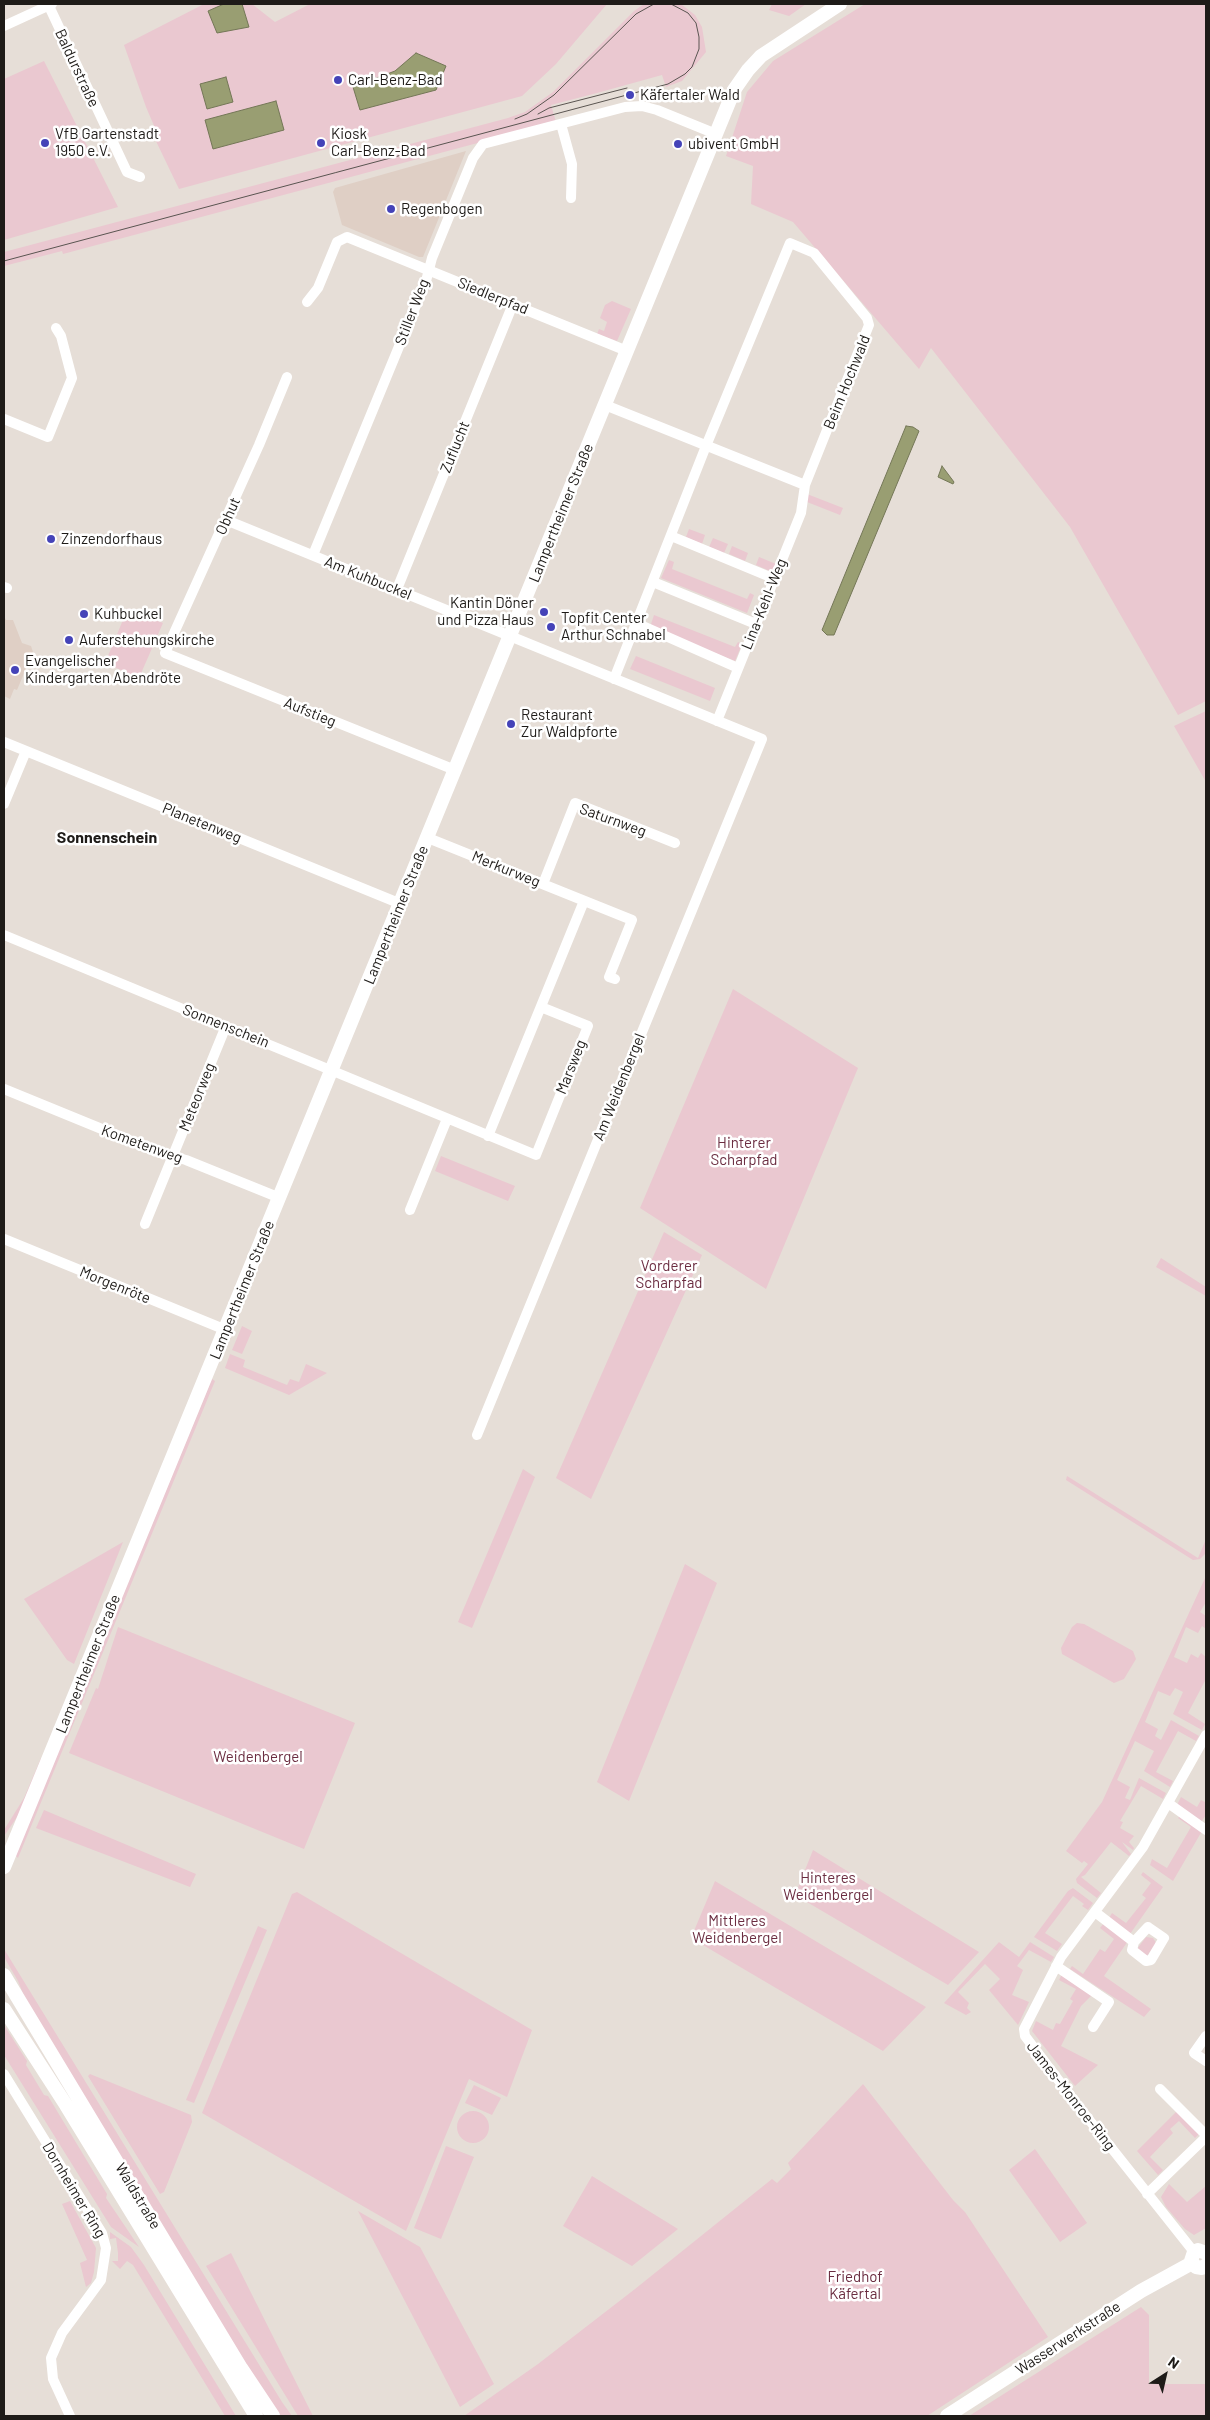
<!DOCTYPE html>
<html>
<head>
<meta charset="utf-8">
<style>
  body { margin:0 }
  #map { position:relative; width:1210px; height:2420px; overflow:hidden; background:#e6ded7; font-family:Barlow,sans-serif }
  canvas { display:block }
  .frame { position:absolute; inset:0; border:5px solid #1e1b18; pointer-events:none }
  .north { position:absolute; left:1140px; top:2350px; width:50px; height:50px; -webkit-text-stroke:4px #fff; paint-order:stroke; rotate:35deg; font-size:14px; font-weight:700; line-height:20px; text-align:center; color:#1e1b18 }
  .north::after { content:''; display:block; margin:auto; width:18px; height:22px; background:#1e1b18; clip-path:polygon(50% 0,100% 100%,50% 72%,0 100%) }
</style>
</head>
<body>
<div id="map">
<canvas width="1210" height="2420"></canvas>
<div class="frame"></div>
<div class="north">N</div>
</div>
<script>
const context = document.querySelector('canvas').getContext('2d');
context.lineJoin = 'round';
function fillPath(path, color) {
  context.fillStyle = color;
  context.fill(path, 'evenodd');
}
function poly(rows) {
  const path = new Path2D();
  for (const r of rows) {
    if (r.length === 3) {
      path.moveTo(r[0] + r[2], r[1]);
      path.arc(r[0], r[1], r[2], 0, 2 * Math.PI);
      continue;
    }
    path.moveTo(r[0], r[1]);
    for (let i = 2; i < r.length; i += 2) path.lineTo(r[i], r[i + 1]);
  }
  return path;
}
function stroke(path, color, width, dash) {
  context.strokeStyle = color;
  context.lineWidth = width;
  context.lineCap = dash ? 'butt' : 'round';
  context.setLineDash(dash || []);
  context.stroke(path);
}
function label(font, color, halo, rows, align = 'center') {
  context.font = font + ' Barlow,sans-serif';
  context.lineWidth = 5;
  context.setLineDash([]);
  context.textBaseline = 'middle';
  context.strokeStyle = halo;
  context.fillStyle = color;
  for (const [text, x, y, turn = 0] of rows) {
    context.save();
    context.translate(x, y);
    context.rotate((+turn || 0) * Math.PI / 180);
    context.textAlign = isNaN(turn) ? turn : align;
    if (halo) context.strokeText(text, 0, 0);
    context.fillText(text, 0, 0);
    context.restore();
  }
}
fillPath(poly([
  [466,151,423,257,419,257,342,225,333,192,335,188],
  [4,616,6,620,13,620,22,643,31,646,33,652,17,690,14,689,10,699,4,696]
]), '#dfcfc5');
fillPath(poly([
  [204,4,252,4,275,22,310,4,607,4,556,64,522,96,179,189,154,137,158,135,146,107,124,45],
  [644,4,681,4,695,15,702,27,706,52,682,81,666,87,662,75,597,93,551,105,556,122,63,254,62,251,4,266,4,252,508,118,525,112,553,92,634,11],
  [772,4,806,4,789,16,769,10],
  [865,4,1206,4,1206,701,1178,715,1070,527,931,348,919,369,793,222,751,204,753,166,726,156,747,92,773,61],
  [44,61,118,207,4,240,4,79],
  [612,301,631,309,617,341,597,334,599,329,604,331,607,322,600,318,605,305],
  [807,494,843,508,840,515,807,502],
  [689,529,705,535,702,544,686,537],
  [713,538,728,544,724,553,709,547],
  [732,546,748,553,745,561,729,554],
  [759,557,776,564,772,572,756,565],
  [669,560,674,562,672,569,747,599,750,593,754,595,747,613,661,578],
  [128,608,163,623,139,678,105,663],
  [654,615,735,647,738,642,742,644,735,661,650,627],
  [636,656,715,688,710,701,630,669],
  [1206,711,1206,782,1174,726],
  [733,989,858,1068,766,1289,640,1208],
  [441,1156,515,1186,508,1201,435,1171],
  [664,1232,702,1255,591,1499,556,1478],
  [1161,1258,1206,1287,1206,1296,1156,1267],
  [242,1326,252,1331,242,1354,232,1350],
  [230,1354,245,1360,243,1367,287,1385,290,1379,299,1382,306,1364,327,1373,289,1395,225,1368],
  [212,1379,215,1381,18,1858,15,1855],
  [523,1469,535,1477,472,1628,458,1622],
  [1067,1476,1198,1558,1206,1539,1205,1554,1200,1559,1193,1560,1066,1480],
  [123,1542,74,1664,67,1660,24,1599],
  [685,1564,717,1583,629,1801,597,1782],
  [1206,1576,1206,1602,1200,1612,1206,1616,1206,1629,1202,1626,1198,1633,1186,1627,1174,1657,1187,1663,1191,1654,1198,1658,1201,1653,1206,1657,1206,1679,1188,1713,1205,1724,1202,1730,1173,1714,1183,1692,1175,1688,1170,1696,1158,1691,1145,1722,1158,1729,1155,1736,1161,1740,1171,1720,1199,1736,1196,1741,1178,1731,1156,1772,1173,1781,1170,1787,1144,1771,1154,1751,1135,1741,1117,1780,1130,1787,1125,1798,1130,1800,1139,1778,1166,1793,1163,1799,1141,1786,1120,1821,1123,1822,1120,1828,1134,1836,1129,1842,1134,1848,1133,1850,1122,1842,1131,1854,1129,1856,1111,1842,1085,1875,1081,1877,1101,1893,1097,1898,1077,1883,1076,1879,1088,1864,1084,1861,1082,1863,1066,1851,1102,1802],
  [1077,1623,1084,1624,1133,1651,1136,1659,1124,1679,1114,1683,1062,1654,1061,1648,1072,1627],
  [118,1627,355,1723,304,1849,69,1753,96,1688,98,1689],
  [41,1758,43,1761,22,1810,4,1836,4,1830,24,1798],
  [1181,1797,1197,1807,1201,1800,1205,1802,1206,1800,1206,1815,1201,1822,1177,1805],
  [44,1810,196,1874,190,1887,36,1828],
  [1180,1816,1202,1831,1173,1881,1150,1865,1152,1859,1167,1868,1191,1827,1178,1818],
  [813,1850,979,1952,948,1985,795,1895],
  [1143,1872,1163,1887,1130,1934,1109,1918,1112,1913,1126,1923,1146,1898,1142,1895,1151,1883,1141,1875],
  [715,1881,926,2007,883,2051,691,1938],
  [1073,1888,1093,1903,1088,1910,1082,1906,1084,1904,1073,1896,1045,1933,1062,1944,1057,1951,1034,1937,1068,1891],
  [297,1892,532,2030,507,2097,469,2079,406,2231,202,2113,292,1894],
  [1104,1923,1128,1941,1104,1976,1151,2009,1144,2017,1070,1969,1072,1966,1083,1974,1100,1949,1105,1952,1114,1939,1100,1928],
  [258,1926,267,1930,194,2103,186,2100],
  [1146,1937,1153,1938,1156,1943,1147,1956,1137,1949],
  [999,1942,1019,1957,1030,1942,1054,1957,1051,1962,1029,1950,1017,1966,1023,1970,1012,1995,1029,2002,1018,2025,989,1990,1000,1979,985,1964,958,1992,969,2003,967,2008,971,2012,966,2015,944,2003],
  [4,1949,282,2402,292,2416,280,2416,243,2359,28,2006,18,1981,4,1957],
  [1062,1974,1092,1995,1081,2006,1061,2046,1098,2065,1075,2086,1032,2031,1036,2021,1053,2030,1056,2023,1060,2024,1073,2001,1070,1999,1076,1989,1059,1980],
  [4,2025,27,2061,26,2065,44,2095,48,2096,107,2194,106,2198,139,2247,111,2227,4,2055],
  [90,2074,191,2115,192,2122,164,2192,160,2194,88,2076],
  [863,2084,953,2200,965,2212,1048,2337,927,2416,464,2416,538,2364,635,2289,772,2179,777,2183,791,2169,788,2163],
  [474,2085,501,2098,492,2115,465,2103],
  [1178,2110,1200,2133,1195,2138,1179,2121,1170,2129,1173,2133,1150,2157,1163,2170,1158,2175,1137,2151],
  [473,2127,16],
  [446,2146,474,2157,441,2239,414,2228],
  [1035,2149,1087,2223,1060,2242,1009,2170],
  [592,2176,678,2229,632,2266,563,2226],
  [1169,2184,1187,2202,1206,2186,1206,2228,1194,2235,1185,2229,1166,2207,1161,2197],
  [70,2201,96,2248,94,2272,91,2283,86,2287,80,2263,87,2260,62,2204],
  [358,2211,420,2247,494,2384,460,2407],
  [110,2232,131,2247,144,2265,236,2416,225,2416,133,2265,127,2261,120,2269,112,2261,118,2261,118,2253,116,2238,110,2239],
  [231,2253,313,2416,298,2416,206,2266],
  [1141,2307,1149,2315,1149,2384,1206,2384,1206,2416,969,2416]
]), '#eac8d0');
const water = poly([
  [224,4,242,4,249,27,217,33,208,11,224,4],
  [416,53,446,66,436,90,360,110,353,87,395,71,416,53],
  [226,77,233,102,207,109,200,84,226,77],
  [276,101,284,130,213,149,205,120,276,101],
  [906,426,913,427,919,431,834,635,827,635,822,630,906,426],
  [942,466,954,482,953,484,938,477,942,466]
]);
fillPath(water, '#999e72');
stroke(water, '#747757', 1);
stroke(poly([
  [48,4,127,172,140,177],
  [4,26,52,4],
  [561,124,572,164,571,198],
  [307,302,318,288,337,242,347,237,627,351],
  [287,377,259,445,165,653,455,770],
  [605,405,805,485],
  [4,419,48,437,72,378,61,336,56,328],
  [226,520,762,739,477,1435],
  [671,536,775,579],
  [313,555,426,281,432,258,473,158,483,144,625,107,642,106,657,110,716,134],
  [653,582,756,624],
  [4,587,7,588],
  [397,589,513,304],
  [636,623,738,668],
  [614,679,706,446,790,243,814,253,867,318,869,325,805,485,801,513,717,721],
  [4,742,401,904],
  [4,804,26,751],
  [428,838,632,920,609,977,615,979],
  [543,884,575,803,675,843],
  [4,935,536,1155,588,1026,541,1007],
  [4,1089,158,1152,186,1160,280,1198],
  [488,1136,584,901],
  [410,1210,447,1119],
  [145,1224,226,1026],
  [4,1239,226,1330],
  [1168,1803,1206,1830],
  [1095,1912,1134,1942],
  [1148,1927,1164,1938,1151,1960,1146,1961,1132,1950,1134,1942,1148,1927],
  [1056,1966,1109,2002,1093,2027],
  [1206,2036,1194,2053,1206,2061],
  [4,2074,102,2233,106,2248,101,2280,62,2333,51,2358,53,2379,70,2416],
  [1160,2089,1206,2135],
  [1147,2194,1206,2137],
  [1194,2252,1075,2102,1025,2036,1024,2029,1061,1957,1143,1847,1206,1735]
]), '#fff', 10);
stroke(poly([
  [4,1867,734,90,748,70,761,56,840,4],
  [4,1975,241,2368,273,2416],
  [4,2009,66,2105,256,2416],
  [1206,2253,1198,2250,1194,2252,1191,2261,1196,2267,1202,2268,1206,2265],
  [947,2416,1141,2291,1192,2263]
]), '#fff', 14);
stroke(poly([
  [538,114,549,108,627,88],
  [515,119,527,114,554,95,636,14,654,4],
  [4,261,668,84,685,74,692,67,699,49,699,37,696,23,688,13,671,4]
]), '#5a5551', 1);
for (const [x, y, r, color] of [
  [338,80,5,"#4543b8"],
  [630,95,5,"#4543b8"],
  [45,143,5,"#4543b8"],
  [321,143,5,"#4543b8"],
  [678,144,5,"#4543b8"],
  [391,209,5,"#4543b8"],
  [51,539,5,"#4543b8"],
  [544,612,5,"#4543b8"],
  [84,614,5,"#4543b8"],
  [551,627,5,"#4543b8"],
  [69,640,5,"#4543b8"],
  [15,670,5,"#4543b8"],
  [511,724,5,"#4543b8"]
]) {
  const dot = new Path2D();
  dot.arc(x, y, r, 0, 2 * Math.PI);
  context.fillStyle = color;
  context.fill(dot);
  stroke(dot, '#fff', 2);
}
label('15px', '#1e1b18', '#fff', [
  ["Baldurstraße",77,68,65],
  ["Siedlerpfad",493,296,22],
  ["Stiller Weg",412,312,-69],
  ["Beim Hochwald",847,382,-68],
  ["Zuflucht",455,447,-68],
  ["Lampertheimer Straße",561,513,-68],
  ["Obhut",228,516,-66],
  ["Am Kuhbuckel",368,578,22],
  ["Lina-Kehl-Weg",764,604,-68],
  ["Aufstieg",310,712,22],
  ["Saturnweg",613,820,20],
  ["Planetenweg",202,823,22],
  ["Merkurweg",506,869,22],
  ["Lampertheimer Straße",396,915,-68],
  ["Sonnenschein",226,1026,22],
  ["Marsweg",571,1067,-68],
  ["Am Weidenbergel",619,1087,-68],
  ["Meteorweg",197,1097,-68],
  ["Kometenweg",142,1144,20],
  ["Morgenröte",115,1285,22],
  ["Lampertheimer Straße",242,1290,-68],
  ["Lampertheimer Straße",88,1664,-68],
  ["James-Monroe-Ring",1071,2096,52],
  ["Dornheimer Ring",74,2190,59],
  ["Waldstraße",138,2196,59],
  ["Wasserwerkstraße",1068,2338,-33]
]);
label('15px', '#1e1b18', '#fff', [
  ["Carl-Benz-Bad",348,80],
  ["Käfertaler Wald",640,95],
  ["VfB Gartenstadt",55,134],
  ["1950 e.V.",55,151],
  ["Kiosk",331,134],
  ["Carl-Benz-Bad",331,151],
  ["ubivent GmbH",688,144],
  ["Regenbogen",401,209],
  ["Zinzendorfhaus",61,539],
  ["Kantin Döner",534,603,"right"],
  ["und Pizza Haus",534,620,"right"],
  ["Kuhbuckel",94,614],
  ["Topfit Center",561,618],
  ["Arthur Schnabel",561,635],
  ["Auferstehungskirche",79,640],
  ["Evangelischer",25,661],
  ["Kindergarten Abendröte",25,678],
  ["Restaurant",521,715],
  ["Zur Waldpforte",521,732]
], 'left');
label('15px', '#6b2d41', '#fff', [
  ["Hinterer",744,1143],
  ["Scharpfad",744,1160],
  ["Vorderer",669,1266],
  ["Scharpfad",669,1283],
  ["Weidenbergel",258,1757],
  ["Hinteres",828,1878],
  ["Weidenbergel",828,1895],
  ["Mittleres",737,1921],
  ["Weidenbergel",737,1938],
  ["Friedhof",855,2277],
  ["Käfertal",855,2294]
]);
label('bold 16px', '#1e1b18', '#fff', [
  ["Sonnenschein",107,838]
]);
</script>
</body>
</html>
